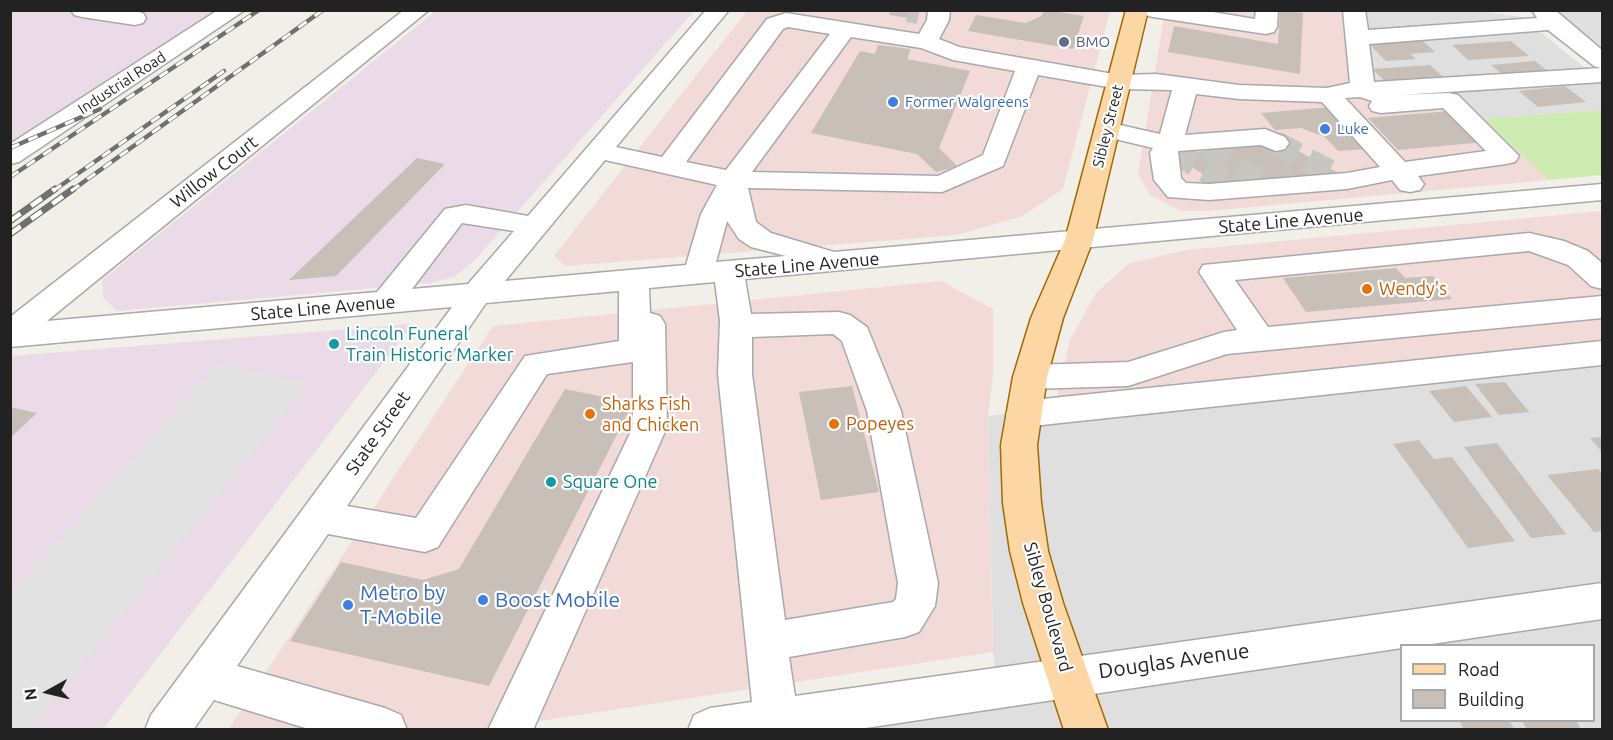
<!DOCTYPE html>
<html>
<head>
<meta charset="utf-8">
<style>
  body { margin:0 }
  #map { position:relative; width:1613px; height:740px; overflow:hidden; background:#f2efe9; font-family:Ubuntu,sans-serif }
  canvas { display:block }
  .frame { position:absolute; inset:0; border:12px solid #222; pointer-events:none }
  .legend { position:absolute; left:1400px; top:644px; width:195px; height:78px; box-sizing:border-box; background:#fff; border:2px solid #a7a7a7; margin:0; padding:8px 10px; list-style:none; font-size:18px; color:#222 }
  .legend li { display:flex; align-items:center; gap:12px; height:30px }
  .legend b { width:30px; border:2px solid #a7a7a7 }
  .north { position:absolute; left:18px; top:662px; width:60px; height:60px; -webkit-text-stroke:4px #fff; paint-order:stroke; rotate:262deg; font-size:16px; font-weight:700; line-height:24px; text-align:center; color:#222 }
  .north::after { content:''; display:block; margin:auto; width:21px; height:27px; background:#222; clip-path:polygon(50% 0,100% 100%,50% 72%,0 100%) }
</style>
</head>
<body>
<div id="map">
<canvas width="1613" height="740"></canvas>
<div class="frame"></div>
<ul class="legend">
<li><b style="height:8px;background:#fcd6a4"></b>Road</li>
<li><b style="height:16px;background:#c7bfb8"></b>Building</li>
</ul>
<div class="north">N</div>
</div>
<script>
const context = document.querySelector('canvas').getContext('2d');
context.lineJoin = 'round';
function fillPath(path, color) {
  context.fillStyle = color;
  context.fill(path, 'evenodd');
}
function poly(rows) {
  const path = new Path2D();
  for (const r of rows) {
    path.moveTo(r[0], r[1]);
    for (let i = 2; i < r.length; i += 2) path.lineTo(r[i], r[i + 1]);
  }
  return path;
}
function stroke(path, color, width, dash) {
  context.strokeStyle = color;
  context.lineWidth = width;
  context.lineCap = dash ? 'butt' : 'round';
  context.setLineDash(dash || []);
  context.stroke(path);
}
function label(font, color, halo, rows, align = 'center') {
  context.font = font + ' Ubuntu,sans-serif';
  context.lineWidth = 4.5;
  context.setLineDash([]);
  context.textBaseline = 'middle';
  context.strokeStyle = halo;
  context.fillStyle = color;
  for (const [text, x, y, turn = 0] of rows) {
    context.save();
    context.translate(x, y);
    context.rotate((+turn || 0) * Math.PI / 180);
    context.textAlign = isNaN(turn) ? turn : align;
    if (halo) context.strokeText(text, 0, 0);
    context.fillText(text, 0, 0);
    context.restore();
  }
}
fillPath(poly([
  [1470,10,1522,17,1602,82,1602,110,1483,119,1444,83,1375,87,1362,11],
  [1560,11,1602,11,1602,47,1563,18],
  [1602,353,1602,729,833,730,1000,701,993,652,988,416],
  [1402,646,1594,646,1594,720,1402,720]
]), '#e0dfdf');
fillPath(poly([
  [1362,10,1375,87,1444,83,1549,180,1208,211,1181,211,1150,195,1138,174,1165,11],
  [747,11,1110,11,1063,189,1023,216,957,235,566,266,554,256],
  [1602,211,1602,353,1054,410,1070,340,1096,293,1128,264,1186,250],
  [941,281,993,309,993,376,988,416,993,652,500,727,499,729,228,730,493,326]
]), '#f2dad9');
fillPath(poly([
  [11,11,220,11,11,149],
  [436,11,694,11,475,260,454,277,430,283,117,311,103,297,102,280],
  [413,324,103,729,11,729,10,356]
]), '#ebdbe8');
fillPath(poly([
  [1602,110,1602,175,1549,180,1483,119]
]), '#cdebb0');
fillPath(poly([
  [218,364,308,383,30,729,11,729,11,594]
]), '#e2e2e2');
fillPath(poly([
  [891,10,920,10,916,19,889,15],
  [1045,10,1084,16,1073,49,968,31,976,15,1026,23,1041,16],
  [1280,10,1303,13,1300,74,1168,52,1174,26,1278,44],
  [1422,40,1435,52,1410,54,1416,59,1386,61,1369,44],
  [1511,41,1529,56,1468,60,1452,45],
  [878,45,911,49,907,59,970,71,939,148,958,167,936,172,917,154,811,133,860,51,875,54],
  [1535,61,1553,75,1508,79,1491,65],
  [1430,65,1450,83,1391,87,1372,69],
  [1565,86,1586,102,1538,107,1519,91],
  [1331,107,1368,149,1338,151,1325,137,1301,128,1275,130,1261,113],
  [1450,111,1484,142,1398,150,1368,118],
  [1282,142,1338,173,1220,184,1171,155],
  [417,158,445,164,336,276,289,280],
  [1396,268,1405,278,1433,276,1452,299,1306,312,1283,278],
  [1505,382,1529,412,1499,415,1475,384],
  [852,386,879,492,821,500,799,392],
  [1466,386,1492,417,1454,422,1429,391],
  [565,389,633,403,489,686,290,641,341,562,423,580,459,569],
  [10,407,37,413,10,438],
  [1602,437,1602,452,1590,438],
  [1419,440,1434,459,1452,457,1515,541,1468,548,1393,444],
  [1497,443,1566,534,1531,538,1464,447],
  [1598,469,1602,474,1602,531,1594,532,1547,475],
  [1459,720,1509,720,1515,730,1464,730],
  [1522,720,1576,720,1581,730,1527,730]
]), '#c7bfb8');
stroke(poly([
  [908,10,919,12],
  [1276,143,1330,172],
  [1207,149,1259,180],
  [1174,152,1224,181]
]), '#c8c6c1', 24, [24, 12]);
const minor = poly([
  [71,10,129,10,143,13,146,18,143,23,135,25,82,17,74,15,71,10],
  [218,10,245,10,19,162,10,164,10,144,218,10],
  [404,10,429,10,47,321,377,292,445,209,466,205,528,216,706,10,729,10,616,147,662,157,767,19,786,13,919,34,927,20,928,10,950,10,949,20,939,39,959,47,1119,75,1156,74,1239,85,1327,88,1350,83,1343,10,1365,10,1368,30,1537,18,1532,10,1555,10,1602,50,1602,82,1400,95,1449,93,1458,95,1519,156,1515,162,1506,164,1418,176,1424,184,1420,190,1410,192,1400,190,1392,180,1347,189,1209,200,1168,197,1154,180,1150,153,1153,148,1098,135,1094,130,1098,125,1107,122,1160,134,1172,90,1119,89,1038,75,1003,166,942,192,748,188,756,222,771,233,834,252,1602,184,1602,200,745,279,751,314,839,312,850,315,867,327,901,411,938,583,935,606,919,632,905,637,789,657,795,696,1602,583,1602,619,1418,646,1402,646,1402,648,852,730,688,730,694,715,710,708,752,702,718,374,720,321,715,282,649,288,650,313,660,316,665,324,667,427,533,730,488,730,633,427,633,362,547,374,438,547,425,552,328,534,237,666,385,708,401,715,407,730,312,730,214,700,193,730,145,730,151,715,452,307,10,347,10,317,404,10],
  [788,27,830,34,726,170,686,162,783,29,788,27],
  [1548,30,1594,66,1601,68,1374,82,1369,44,1548,30],
  [851,37,921,48,953,60,1015,71,983,155,938,176,752,172,851,37],
  [1196,94,1239,99,1322,102,1380,167,1347,173,1209,184,1186,183,1181,178,1178,151,1261,145,1276,151,1285,149,1289,143,1285,137,1265,129,1185,135,1196,94],
  [1360,97,1372,101,1369,106,1372,111,1381,113,1443,108,1486,151,1405,162,1345,98,1360,97],
  [605,160,717,185,701,214,686,265,505,281,605,160],
  [727,221,739,239,751,247,786,256,716,262,727,221],
  [462,223,514,231,468,284,412,289,462,223],
  [619,291,619,341,525,356,416,518,347,506,486,303,619,291],
  [833,334,842,341,867,411,898,583,896,599,893,602,785,620,752,374,752,337,833,334],
  [1142,10,1200,10,1255,19,1256,10,1278,10,1277,27,1274,32,1266,34,1153,17,1145,15,1142,10],
  [1529,233,1564,241,1588,251,1602,263,1602,289,1591,286,1568,265,1529,251,1235,280,1268,327,1602,296,1602,318,1227,354,1128,386,1030,389,1018,386,1013,377,1018,368,1030,365,1128,362,1224,332,1237,330,1199,272,1203,265,1529,233],
  [1602,341,1602,365,1023,427,1011,423,1006,414,1011,405,1023,401,1602,341]
]);
const major = poly([
  [1126,10,1148,10,1093,240,1063,318,1047,377,1037,445,1041,503,1048,551,1063,603,1108,730,1064,730,1023,603,1010,551,1003,503,1001,445,1013,377,1031,318,1065,240,1126,10]
]);
stroke(minor, '#a9a9a9', 3);
stroke(major, '#a06b00', 3);
fillPath(minor, '#fff');
fillPath(major, '#fcd6a4');
const railFar1 = poly([
  [10,148,100,109],
  [10,177,259,10],
  [53,191,224,71],
  [71,191,323,10]
]);
const rail = poly([
  [10,221,55,189],
  [10,234,73,189]
]);
stroke(railFar1, '#707070', 4.5);
stroke(rail, '#707070', 7);
stroke(railFar1, '#fff', 3, [10]);
stroke(rail, '#fff', 4.5, [13]);
for (const [x, y, r, color] of [
  [1064,42,6,"#5c6f8a"],
  [893,102,6,"#3f7fe0"],
  [1325,129,6,"#3f7fe0"],
  [1367,289,6,"#e8710a"],
  [334,344,6,"#0f9aa8"],
  [590,414,6,"#e8710a"],
  [834,424,6,"#e8710a"],
  [551,482,6,"#0f9aa8"],
  [483,600,6,"#3f7fe0"],
  [348,605,6,"#3f7fe0"]
]) {
  const dot = new Path2D();
  dot.arc(x, y, r, 0, 2 * Math.PI);
  context.fillStyle = color;
  context.fill(dot);
  stroke(dot, '#fff', 2);
}
label('15px', '#4e5e75', '#fff', [
  ["BMO",1076,42]
], 'left');
label('15px', '#222', '#fff', [
  ["Industrial Road",122,83,-33],
  ["Sibley Street",1108,126,-76]
]);
label('15px', '#366cbe', '#fff', [
  ["Former Walgreens",905,102],
  ["Luke",1337,129]
], 'left');
label('18px', '#222', '#fff', [
  ["Willow Court",214,172,-38],
  ["State Line Avenue",1291,221,-5],
  ["State Line Avenue",807,265,-5],
  ["State Line Avenue",323,308,-5],
  ["State Street",378,433,-55],
  ["Sibley Boulevard",1048,607,74]
]);
label('18px', '#c56008', '#fff', [
  ["Wendy's",1379,289],
  ["Sharks Fish",602,404],
  ["and Chicken",602,425],
  ["Popeyes",846,424]
], 'left');
label('18px', '#0d838f', '#fff', [
  ["Lincoln Funeral",346,334],
  ["Train Historic Marker",346,355],
  ["Square One",563,482]
], 'left');
label('21px', '#366cbe', '#fff', [
  ["Metro by",360,593],
  ["T-Mobile",360,617],
  ["Boost Mobile",495,600]
], 'left');
label('21px', '#222', '#fff', [
  ["Douglas Avenue",1174,661,-8]
]);
</script>
</body>
</html>
